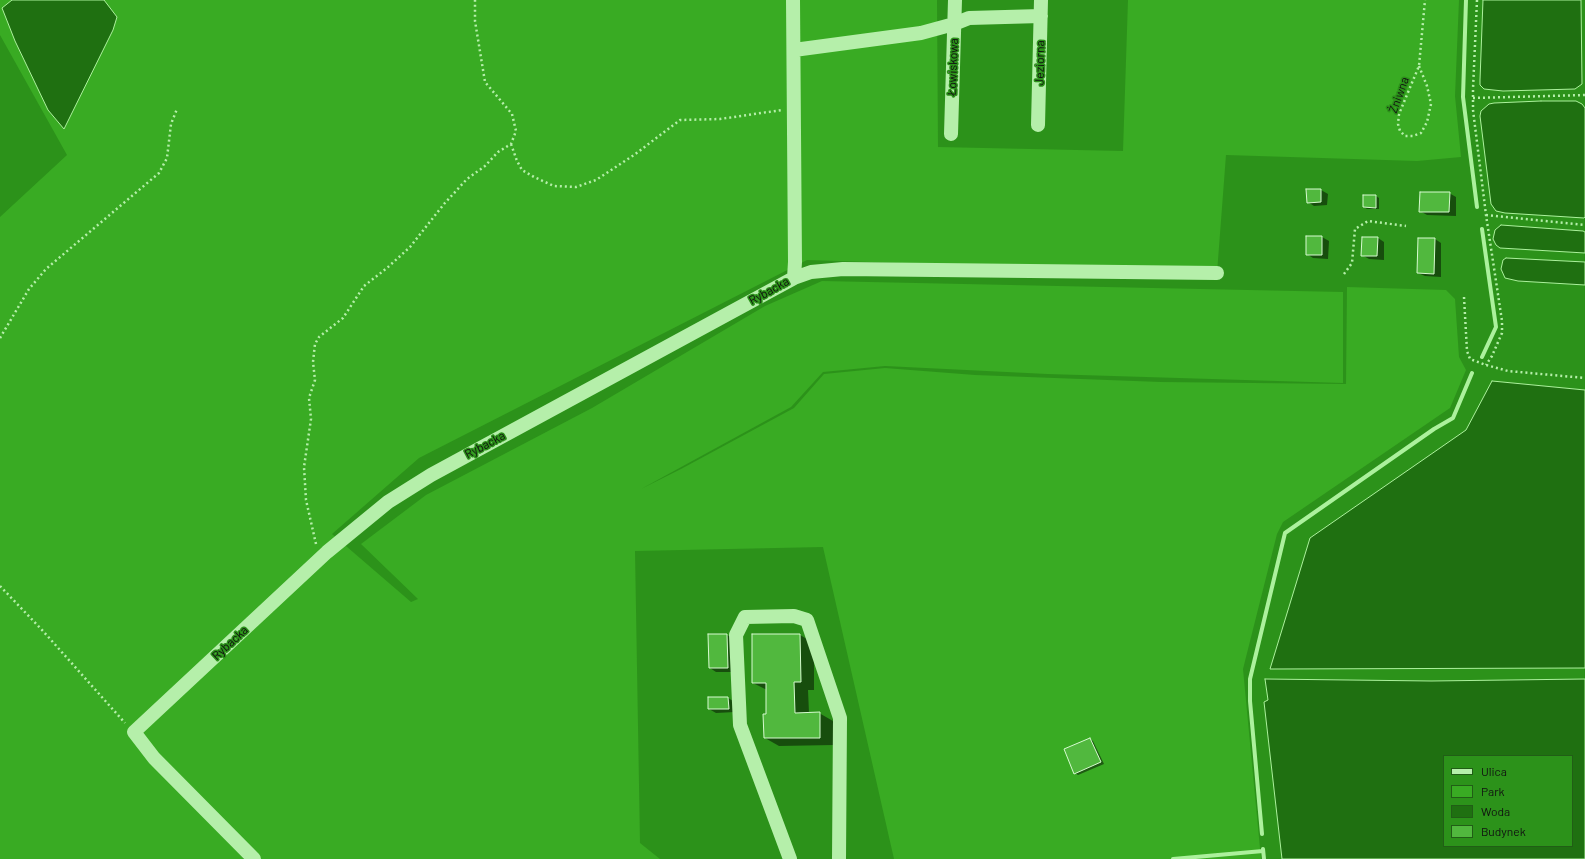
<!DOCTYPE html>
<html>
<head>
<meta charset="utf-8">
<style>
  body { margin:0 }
  #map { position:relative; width:1585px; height:859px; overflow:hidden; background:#2c921a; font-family:Barlow,sans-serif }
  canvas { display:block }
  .legend { position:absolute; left:1443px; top:755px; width:130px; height:92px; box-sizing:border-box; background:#2c921a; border:1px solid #215e16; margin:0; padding:5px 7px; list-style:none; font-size:12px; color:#111 }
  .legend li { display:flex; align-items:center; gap:8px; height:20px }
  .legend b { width:20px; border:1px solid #215e16 }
</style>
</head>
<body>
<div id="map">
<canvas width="1585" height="859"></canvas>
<ul class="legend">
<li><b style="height:5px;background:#b5efaa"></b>Ulica</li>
<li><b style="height:11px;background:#39ab23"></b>Park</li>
<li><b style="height:11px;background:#1f7011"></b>Woda</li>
<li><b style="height:11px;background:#51b83e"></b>Budynek</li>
</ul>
</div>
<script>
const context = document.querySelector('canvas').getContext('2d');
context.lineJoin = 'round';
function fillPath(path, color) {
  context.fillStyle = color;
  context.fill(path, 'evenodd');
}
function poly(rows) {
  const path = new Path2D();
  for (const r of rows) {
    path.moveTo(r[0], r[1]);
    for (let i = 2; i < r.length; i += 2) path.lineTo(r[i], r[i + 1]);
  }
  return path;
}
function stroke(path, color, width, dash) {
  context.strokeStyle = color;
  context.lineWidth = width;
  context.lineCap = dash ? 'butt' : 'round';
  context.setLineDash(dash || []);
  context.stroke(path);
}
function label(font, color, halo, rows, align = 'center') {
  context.font = font + ' Barlow,sans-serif';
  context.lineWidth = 3;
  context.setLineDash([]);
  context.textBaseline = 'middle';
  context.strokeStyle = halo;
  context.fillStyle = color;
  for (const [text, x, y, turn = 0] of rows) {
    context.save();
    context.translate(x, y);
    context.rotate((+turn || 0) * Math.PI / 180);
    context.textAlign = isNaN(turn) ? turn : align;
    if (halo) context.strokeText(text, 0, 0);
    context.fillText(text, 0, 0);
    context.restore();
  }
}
fillPath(poly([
  [0,0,937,0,938,147,1123,151,1128,0,1459,0,1455,96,1461,157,1417,161,1226,155,1217,273,807,260,419,458,332,534,411,602,418,599,361,544,426,495,592,408,765,306,822,281,1343,292,1343,383,1047,374,885,366,823,372,791,407,641,489,681,469,794,408,824,374,885,368,975,375,1161,382,1346,384,1347,287,1446,290,1455,299,1459,357,1466,370,1450,408,1283,522,1277,534,1243,669,1261,859,894,859,823,547,635,551,640,843,660,859,0,859,0,217,67,155,0,35]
]), '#39ab23');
const water = poly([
  [12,0,104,0,117,17,113,30,64,129,48,110,15,41,2,8,12,0],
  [1483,0,1581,0,1582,84,1575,89,1503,91,1484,89,1480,85,1480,80,1483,0],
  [1541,101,1576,101,1582,104,1585,108,1585,217,1584,218,1505,213,1496,211,1491,204,1480,116,1481,111,1489,104,1494,103,1541,101],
  [1501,225,1583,231,1585,232,1585,253,1500,248,1496,245,1493,239,1495,230,1501,225],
  [1506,258,1585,262,1585,285,1518,281,1505,278,1501,269,1503,260,1506,258],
  [1492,381,1585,390,1585,668,1270,669,1310,538,1466,430,1492,381],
  [1265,679,1431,681,1585,679,1585,859,1282,859,1264,702,1268,700,1265,679],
  [1444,756,1572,756,1572,846,1444,846,1444,756]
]);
fillPath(water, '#1f7011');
stroke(water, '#acf19d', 1);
fillPath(poly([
  [1307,190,1321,190,1328,194,1327,205,1314,206,1308,202],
  [1449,193,1456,197,1456,216,1427,215,1420,211],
  [1376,196,1379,198,1379,209,1367,209,1364,207],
  [1322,237,1329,241,1328,259,1313,258,1307,254],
  [1378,238,1384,242,1384,260,1369,259,1362,255],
  [1435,239,1441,243,1441,277,1425,276,1418,273],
  [709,635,727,635,734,639,734,672,716,672,710,668],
  [753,635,800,635,814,643,814,690,808,690,809,713,819,713,833,721,834,745,779,746,765,738,767,690,753,683],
  [709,698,728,698,735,702,735,712,716,713,709,709],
  [1090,739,1093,741,1104,764,1078,775,1075,773,1065,750]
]), '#0007');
stroke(poly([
  [1466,0,1463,97,1477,207],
  [1482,229,1496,327,1482,357],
  [1262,834,1250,701,1250,679,1285,533,1434,429,1453,418,1472,373],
  [1263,849,1264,859],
  [1173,859,1263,851]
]), '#acf19d', 4);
const building = poly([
  [1306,189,1321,189,1321,202,1307,203,1306,189],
  [1420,192,1450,192,1449,212,1419,212,1420,192],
  [1363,195,1376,195,1376,208,1363,207,1363,195],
  [1306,236,1322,236,1322,255,1306,255,1306,236],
  [1362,237,1378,237,1377,256,1361,256,1362,237],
  [1418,238,1435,238,1434,274,1417,273,1418,238],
  [708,634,727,634,728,668,709,668,708,634],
  [752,634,800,634,801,682,794,682,795,713,820,712,820,738,764,738,763,714,766,714,766,683,752,683,752,634],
  [708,697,728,697,729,709,708,709,708,697],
  [1090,738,1101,762,1074,774,1064,749,1090,738]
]);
fillPath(building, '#51b83e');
stroke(building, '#d7fbd0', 1);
stroke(poly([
  [1477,0,1473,89,1473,110,1486,215,1502,321,1502,333,1492,356,1486,365],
  [1419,66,1427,86,1431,104,1427,122,1421,133,1413,136,1405,136,1400,131,1398,124,1399,114,1419,66,1425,0],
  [1473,98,1585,95],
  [511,144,517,161,522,170,534,177,554,186,576,187,596,180,634,155,680,120,720,119,782,110],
  [1486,215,1585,225],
  [1344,274,1352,263,1355,229,1368,221,1406,226],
  [1464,297,1467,351,1470,359,1486,365,1508,371,1585,378],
  [0,338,29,289,46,269,159,173,167,158,171,124,177,109],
  [316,544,306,500,304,467,311,419,309,398,315,380,313,362,315,344,319,337,343,318,364,286,387,268,410,247,444,204,467,179,485,166,498,152,511,144,516,131,512,114,485,82,475,21,475,0],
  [0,586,43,631,125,723]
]), '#b5efaa', 2.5, [2, 3]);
stroke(poly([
  [794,50,921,33,954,24,969,18,1041,16],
  [1038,125,1041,0],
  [951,134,955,0],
  [794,278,811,272,843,269,1217,273],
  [254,859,154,758,134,732,327,552,388,502,431,475,794,278,795,262,793,0],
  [790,859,740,725,736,635,745,617,794,616,807,620,840,718,839,859]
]), '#b5efaa', 14);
label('12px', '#111', '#2c921a', [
  ["Jeziorna",1040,63,-89],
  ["Łowiskowa",953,67,-88],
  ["Żniwna",1399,95,-70],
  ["Rybacka",769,291,-29],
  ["Rybacka",485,445,-28],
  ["Rybacka",230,643,-43]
]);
</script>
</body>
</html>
